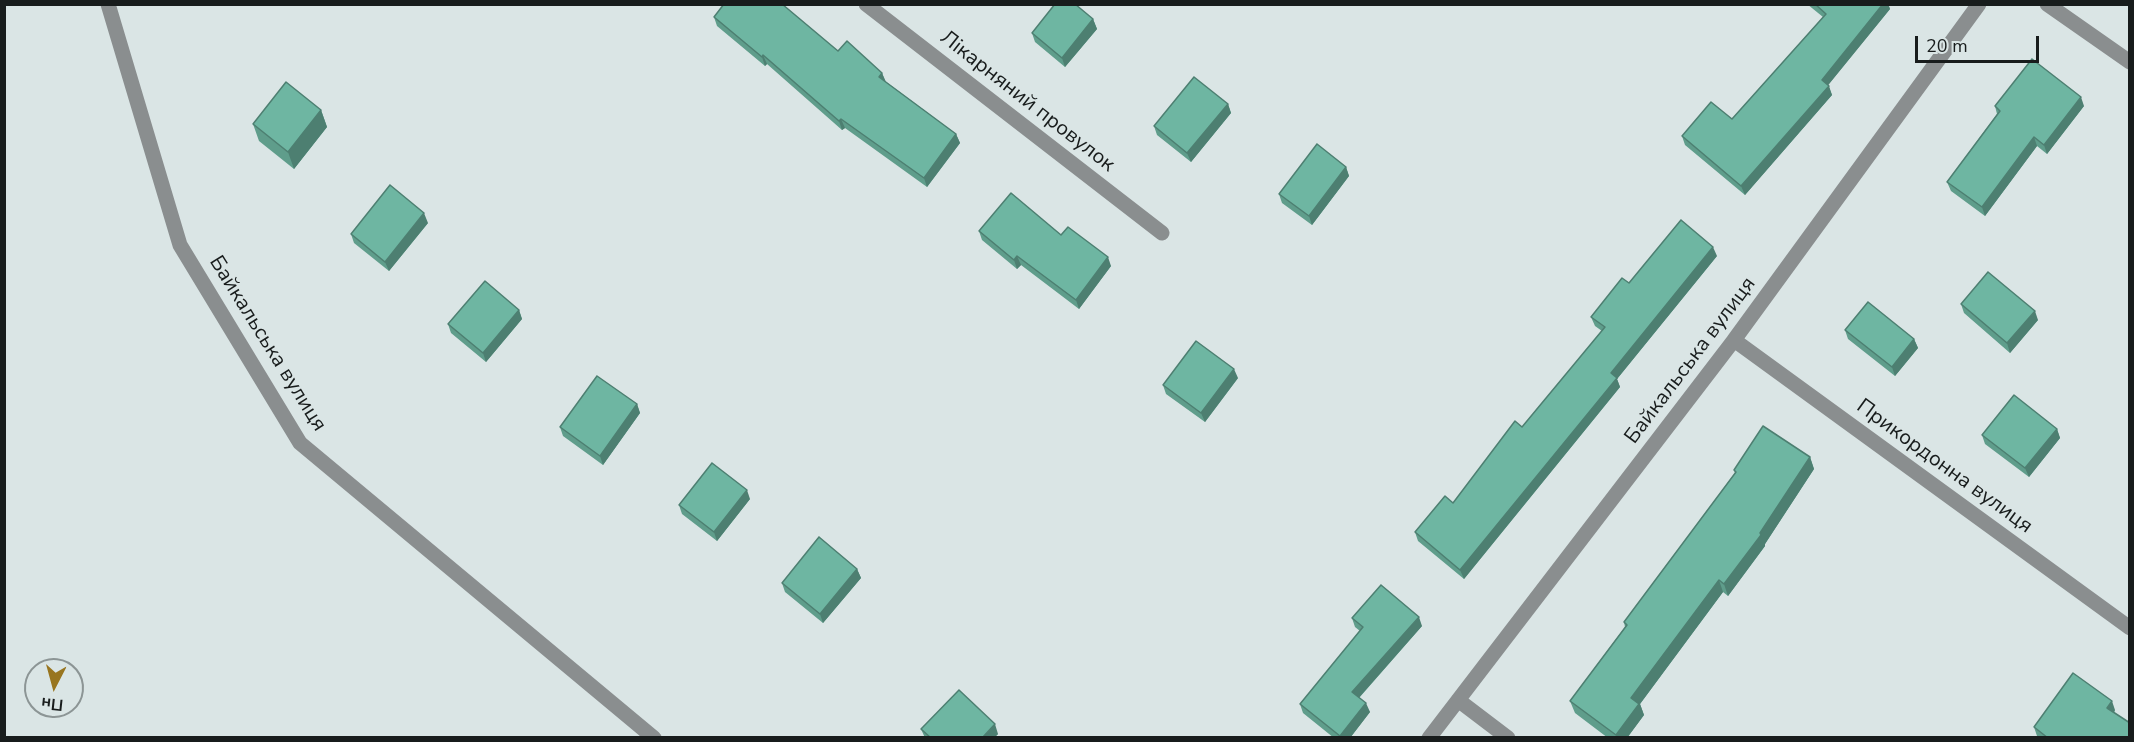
<!DOCTYPE html>
<html>
<head>
<meta charset="utf-8">
<style>
  body { margin:0 }
  #map { position:relative; width:2134px; height:742px; overflow:hidden; background:#dae5e5; font-family:"Nunito Sans",sans-serif }
  canvas { display:block }
  .frame { position:absolute; inset:0; border:6px solid #181c1c; pointer-events:none }
  .north { position:absolute; left:24px; top:658px; width:60px; height:60px; box-sizing:border-box; background:#dae5e5; border:2px solid #8c9595; border-radius:50%; rotate:186deg; font-size:16px; font-weight:700; line-height:24px; text-align:center; color:#181c1c }
  .north::after { content:''; display:block; margin:auto; width:21px; height:27px; background:#98751f; clip-path:polygon(50% 0,100% 100%,50% 72%,0 100%) }
  .scale { position:absolute; left:1915px; top:36px; width:124px; height:27px; box-sizing:border-box; border:3px solid #181c1c; border-top:0; padding-left:8px; font-size:18px; line-height:21px; white-space:nowrap; color:#181c1c; -webkit-text-stroke:4px #dae5e5; paint-order:stroke }
</style>
</head>
<body>
<div id="map">
<canvas width="2134" height="742"></canvas>
<div class="frame"></div>
<div class="north">Пн</div>
<div class="scale">20 m</div>
</div>
<script>
const context = document.querySelector('canvas').getContext('2d');
context.lineJoin = 'round';
function poly(rows) {
  const path = new Path2D();
  for (const r of rows) {
    path.moveTo(r[0], r[1]);
    for (let i = 2; i < r.length; i += 2) path.lineTo(r[i], r[i + 1]);
  }
  return path;
}
function stroke(path, color, width, dash) {
  context.strokeStyle = color;
  context.lineWidth = width;
  context.lineCap = dash ? 'butt' : 'round';
  context.setLineDash(dash || []);
  context.stroke(path);
}
function fillPath(path, color) {
  context.fillStyle = color;
  context.fill(path, 'evenodd');
}
function label(font, color, halo, rows, align = 'center') {
  context.font = font + ' "Nunito Sans",sans-serif';
  context.lineWidth = 4.5;
  context.setLineDash([]);
  context.textBaseline = 'middle';
  context.strokeStyle = halo;
  context.fillStyle = color;
  for (const [text, x, y, turn = 0] of rows) {
    context.save();
    context.translate(x, y);
    context.rotate((+turn || 0) * Math.PI / 180);
    context.textAlign = isNaN(turn) ? turn : align;
    if (halo) context.strokeText(text, 0, 0);
    context.fillText(text, 0, 0);
    context.restore();
  }
}
stroke(poly([
  [108,4,180,245,300,443,654,738],
  [866,4,1162,233],
  [2047,4,2130,62],
  [1734,340,2130,628],
  [1458,700,1508,738],
  [1429,738,1734,340,1979,4]
]), '#8a8e8f', 15);
fillPath(poly([
  [1807,4,1888,4,1890,9,1828,85,1832,95,1745,195,1685,145,1682,136,1732,119,1823,17],
  [714,17,838,51,882,73,885,81,956,134,960,143,927,187,845,128,842,130,767,64,765,66,717,26],
  [1093,19,1097,29,1065,67,1035,42,1032,33],
  [1228,104,1231,113,1191,162,1157,135,1154,126],
  [1995,106,2084,106,2047,154,2037,146,1985,216,1951,191,1947,182,1997,114],
  [321,110,327,127,294,169,259,141,253,124],
  [1346,167,1349,176,1312,225,1282,203,1279,194],
  [428,223,389,271,354,243,351,234],
  [979,231,1061,235,1111,266,1079,309,1021,265,1017,269,982,240],
  [1717,256,1617,379,1620,387,1464,579,1418,541,1415,532,1453,503,1522,427,1602,331,1595,326,1591,317,1629,283],
  [1961,304,2038,320,2010,353,1964,313],
  [519,310,522,319,486,362,451,333,448,324],
  [1845,330,1914,339,1918,348,1895,376,1848,339],
  [1238,378,1205,422,1166,394,1163,385],
  [637,404,640,413,603,465,563,436,560,427],
  [2057,429,2060,438,2029,477,1985,444,1982,435],
  [1810,457,1814,469,1765,544,1765,546,1728,596,1723,592,1640,704,1644,715,1627,738,1608,738,1575,713,1570,701,1625,627,1624,622,1735,473,1734,470],
  [750,499,717,541,682,514,679,505],
  [857,569,861,578,823,623,785,592,782,583],
  [1352,618,1422,626,1359,698,1370,712,1350,738,1334,738,1303,713,1300,704,1360,631,1355,627],
  [2115,710,2114,713,2130,738,2039,738,2037,736,2034,727],
  [921,729,998,734,994,738,925,738]
]), '#5f9d8b');
fillPath(poly([
  [1883,4,1888,4,1890,9,1825,89,1822,80],
  [1093,19,1097,29,1065,67,1062,58],
  [763,55,767,64,765,66,762,57],
  [882,73,886,82,879,77],
  [1829,86,1832,95,1745,195,1741,186],
  [2081,97,2084,106,2047,154,2044,145],
  [1228,104,1231,113,1191,162,1187,153],
  [321,110,327,127,294,169,288,152],
  [841,119,845,128,842,130,839,121],
  [956,134,960,143,927,187,924,178],
  [2034,137,2037,146,1985,216,1982,207],
  [1346,167,1349,176,1312,225,1309,216],
  [424,213,428,223,389,271,385,262],
  [1713,247,1717,256,1617,379,1620,387,1464,579,1460,570,1611,373],
  [1017,256,1021,265,1017,269,1014,260],
  [1108,257,1111,266,1079,309,1076,300],
  [519,310,522,319,486,362,483,353],
  [2035,311,2038,320,2010,353,2007,343],
  [1914,339,1918,348,1895,376,1892,367],
  [1234,369,1238,378,1205,422,1201,413],
  [637,404,640,413,603,465,600,456],
  [2057,429,2060,438,2029,477,2025,468],
  [1810,457,1814,469,1765,544,1765,546,1728,596,1724,584,1760,533],
  [747,490,750,499,717,541,714,532],
  [857,569,861,578,823,623,820,614],
  [1719,580,1723,592,1640,704,1644,715,1627,738,1617,738,1616,735,1631,698],
  [1419,617,1422,626,1356,701,1352,692],
  [2112,701,2115,710,2111,717,2107,708],
  [1366,703,1370,712,1350,738,1340,738,1340,736],
  [995,724,998,734,994,738,982,738]
]), '#4d7f71');
const building = poly([
  [724,4,782,4,838,51,847,41,882,73,879,77,956,134,924,178,841,119,839,121,763,55,762,57,714,17,724,4],
  [1055,4,1075,4,1093,19,1062,58,1032,33,1055,4],
  [1815,4,1883,4,1822,80,1829,86,1741,186,1682,136,1711,102,1732,119,1826,14,1815,4],
  [2032,59,2081,97,2044,145,2034,137,1982,207,1947,182,2000,111,1995,106,2032,59],
  [1194,77,1228,104,1187,153,1154,126,1194,77],
  [286,82,321,110,288,152,253,124,286,82],
  [1317,144,1346,167,1309,216,1279,194,1317,144],
  [390,185,424,213,385,262,351,234,390,185],
  [1011,193,1061,235,1068,227,1108,257,1076,300,1017,256,1014,260,979,231,1011,193],
  [1681,220,1713,247,1611,373,1617,378,1460,570,1415,532,1445,496,1453,503,1515,421,1522,427,1605,327,1591,317,1622,278,1629,283,1681,220],
  [1988,272,2035,311,2007,343,1961,304,1988,272],
  [485,281,519,310,483,353,448,324,485,281],
  [1868,302,1914,339,1892,367,1845,330,1868,302],
  [1196,341,1234,369,1201,413,1163,385,1196,341],
  [597,376,637,404,600,456,560,427,597,376],
  [2014,395,2057,429,2025,468,1982,435,2014,395],
  [1763,426,1810,457,1760,533,1761,535,1724,584,1719,580,1631,698,1639,704,1616,735,1570,701,1627,625,1624,622,1736,472,1734,470,1763,426],
  [712,463,747,490,714,532,679,505,712,463],
  [819,537,857,569,820,614,782,583,819,537],
  [1381,585,1419,617,1352,692,1366,703,1340,736,1300,704,1363,627,1352,618,1381,585],
  [2073,673,2112,701,2107,708,2130,723,2130,738,2048,738,2034,727,2073,673],
  [959,690,995,724,982,738,931,738,921,729,959,690]
]);
fillPath(building, '#6eb6a2');
stroke(building, '#4d7f71', 1.5);
label('21px', '#181c1c', '#dae5e5', [
  ["Лікарняний провулок",1027,102,38],
  ["Байкальська вулиця",267,344,58],
  ["Байкальська вулиця",1691,361,-53],
  ["Прикордонна вулиця",1944,467,36]
]);
</script>
</body>
</html>
